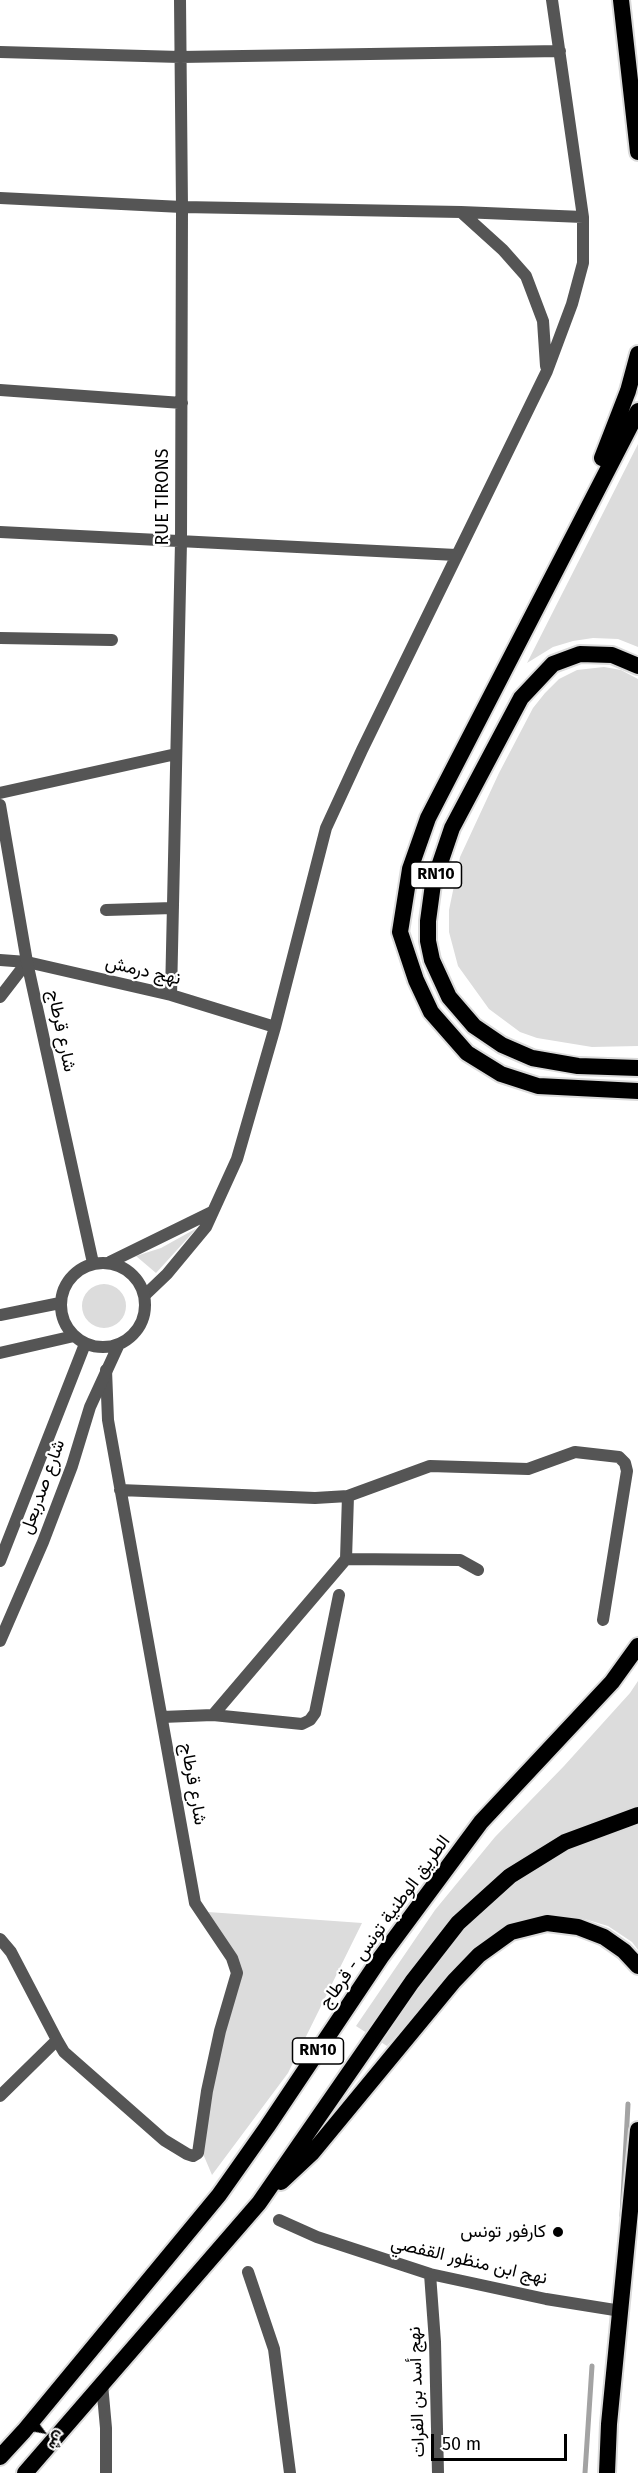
<!DOCTYPE html>
<html>
<head>
<meta charset="utf-8">
<style>
  body { margin:0 }
  #map { position:relative; width:638px; height:2473px; overflow:hidden; background:#fff; font-family:"Fira Sans",Vazirmatn,sans-serif }
  canvas { display:block }
  .north { position:absolute; left:12px; top:2401px; width:60px; height:60px; -webkit-text-stroke:4px #fff; paint-order:stroke; rotate:122deg; font-size:16px; font-weight:700; line-height:24px; text-align:center; color:#000 }
  .north::after { content:''; display:block; margin:auto; width:21px; height:27px; background:#000; clip-path:polygon(50% 0,100% 100%,50% 72%,0 100%) }
  .scale { position:absolute; left:431px; top:2434px; width:136px; height:27px; box-sizing:border-box; border:3px solid #000; border-top:0; padding-left:8px; font-size:18px; line-height:21px; white-space:nowrap; color:#000; -webkit-text-stroke:4px #fff; paint-order:stroke }
</style>
</head>
<body>
<div id="map">
<canvas width="638" height="2473"></canvas>
<div class="north">ش</div>
<div class="scale">50 m</div>
</div>
<script>
const context = document.querySelector('canvas').getContext('2d');
context.lineJoin = 'round';
function fillPath(path, color) {
  context.fillStyle = color;
  context.fill(path, 'evenodd');
}
function poly(rows) {
  const path = new Path2D();
  for (const r of rows) {
    if (r.length === 3) {
      path.moveTo(r[0] + r[2], r[1]);
      path.arc(r[0], r[1], r[2], 0, 2 * Math.PI);
      continue;
    }
    path.moveTo(r[0], r[1]);
    for (let i = 2; i < r.length; i += 2) path.lineTo(r[i], r[i + 1]);
  }
  return path;
}
function stroke(path, color, width, dash) {
  context.strokeStyle = color;
  context.lineWidth = width;
  context.lineCap = dash ? 'butt' : 'round';
  context.setLineDash(dash || []);
  context.stroke(path);
}
function label(font, color, halo, rows, align = 'center') {
  context.font = font + ' "Fira Sans",Vazirmatn,sans-serif';
  context.lineWidth = 4.5;
  context.setLineDash([]);
  context.textBaseline = 'middle';
  context.strokeStyle = halo;
  context.fillStyle = color;
  for (const [text, x, y, turn = 0] of rows) {
    context.save();
    context.translate(x, y);
    context.rotate((+turn || 0) * Math.PI / 180);
    context.textAlign = isNaN(turn) ? turn : align;
    if (halo) context.strokeText(text, 0, 0);
    context.fillText(text, 0, 0);
    context.restore();
  }
}
fillPath(poly([
  [638,444,638,647,618,639,593,638,573,641,553,647,527,663],
  [604,667,621,670,638,679,638,1046,592,1047,537,1038,520,1032,489,1009,458,966,449,932,449,910,460,857,499,773,533,708,545,693,559,679,577,670],
  [197,1228,156,1273,136,1256,161,1248],
  [104,1306,22],
  [638,1681,638,1950,632,1942,608,1926,581,1918,546,1915,508,1927,474,1949,387,2046,356,2026,435,1910,495,1837,564,1766,630,1693],
  [208,1912,362,1923,288,2073,212,2175,198,2142,237,1980]
]), '#dcdcdc');
stroke(poly([
  [622,2216,628,2104],
  [585,2473,592,2366]
]), '#a3a3a3', 5);
const trunk = poly([
  [621,0,638,152],
  [638,411,428,818,410,869,400,932,416,980,431,1012,467,1053,501,1074,538,1086,638,1091],
  [602,458,628,391,638,354],
  [638,666,612,655,580,654,553,664,521,698,452,828,433,884,428,921,428,941,432,960,449,997,474,1026,502,1045,532,1058,578,1066,638,1068],
  [281,2182,312,2153,454,1981,479,1955,511,1932,547,1923,578,1927,604,1937,624,1951,638,1966],
  [0,2457,24,2431,219,2195,267,2127,381,1957,481,1822,612,1682,638,1646],
  [25,2473,259,2203,412,1982,458,1923,510,1876,565,1842,638,1815],
  [607,2473,609,2424,638,2130]
]);
stroke(trunk, '#dbdbdb', 20);
stroke(poly([
  [0,52,180,57,560,51],
  [0,198,182,207,461,212,583,217],
  [461,212,503,250,526,276,543,321,546,366],
  [0,390,182,403],
  [0,532,456,555],
  [0,638,112,640],
  [0,793,176,754],
  [106,910,173,908],
  [0,960,27,962,171,995,275,1027],
  [171,995,181,542,182,207,180,0],
  [0,997,27,962],
  [110,1262,212,1212],
  [145,1295,167,1274,206,1227,237,1159,275,1027,326,828,362,750,547,371,572,304,583,263,583,217,552,0],
  [120,1490,315,1498,348,1496,430,1466,528,1469,575,1452,619,1457,625,1463,627,1471,603,1620],
  [346,1559,460,1560,478,1570],
  [213,1715,346,1559,348,1496],
  [162,1717,213,1715,302,1724,310,1720,315,1713,339,1595],
  [0,1939,11,1952,57,2040],
  [0,2096,57,2040,64,2052,164,2140,187,2154,193,2156,198,2153,207,2091,220,2031,237,1973,232,1958,195,1903,108,1420,106,1370],
  [279,2220,317,2237,430,2274,546,2299,621,2311],
  [248,2272,274,2349,290,2473],
  [430,2274,435,2342,438,2473],
  [102,2384,106,2428,106,2473]
]), '#555', 12);
stroke(poly([
  [0,805,27,962,93,1263],
  [103,1305,42],
  [0,1315,60,1303],
  [0,1353,74,1336],
  [0,1561,85,1344],
  [0,1641,43,1542,72,1466,90,1407,119,1344]
]), '#555', 12);
stroke(trunk, '#000', 16);
for (const [x, y, r, color] of [
  [558,2232,6,"#000"]
]) {
  const dot = new Path2D();
  dot.arc(x, y, r, 0, 2 * Math.PI);
  context.fillStyle = color;
  context.fill(dot);
  stroke(dot, '#fff', 2);
}
for (const [x, y, w] of [
  [436,875,51],
  [318,2051,51]
]) {
  const box = new Path2D();
  box.roundRect(x - w / 2, y - 13, w, 26, 4.5);
  context.fillStyle = '#fff';
  context.fill(box);
  stroke(box, '#000', 1.5);
}
label('bold 16px', '#000', null, [
  ["RN10",436,875],
  ["RN10",318,2051]
]);
label('18px', '#000', '#fff', [
  ["RUE TIRONS",163,497,-90],
  ["نهج درمش",143,971,13],
  ["شارع قرطاج",61,1031,78],
  ["شارع صدربعل",43,1487,-70],
  ["شارع قرطاج",193,1784,80],
  ["الطريق الوطنية تونس - قرطاج",385,1922,-54],
  ["نهج ابن منظور القفصي",469,2261,13],
  ["نهج أسد بن الفرات",417,2392,-92]
]);
label('18px', '#000', '#fff', [
  ["كارفور تونس",546,2232]
], 'right');
</script>
</body>
</html>
